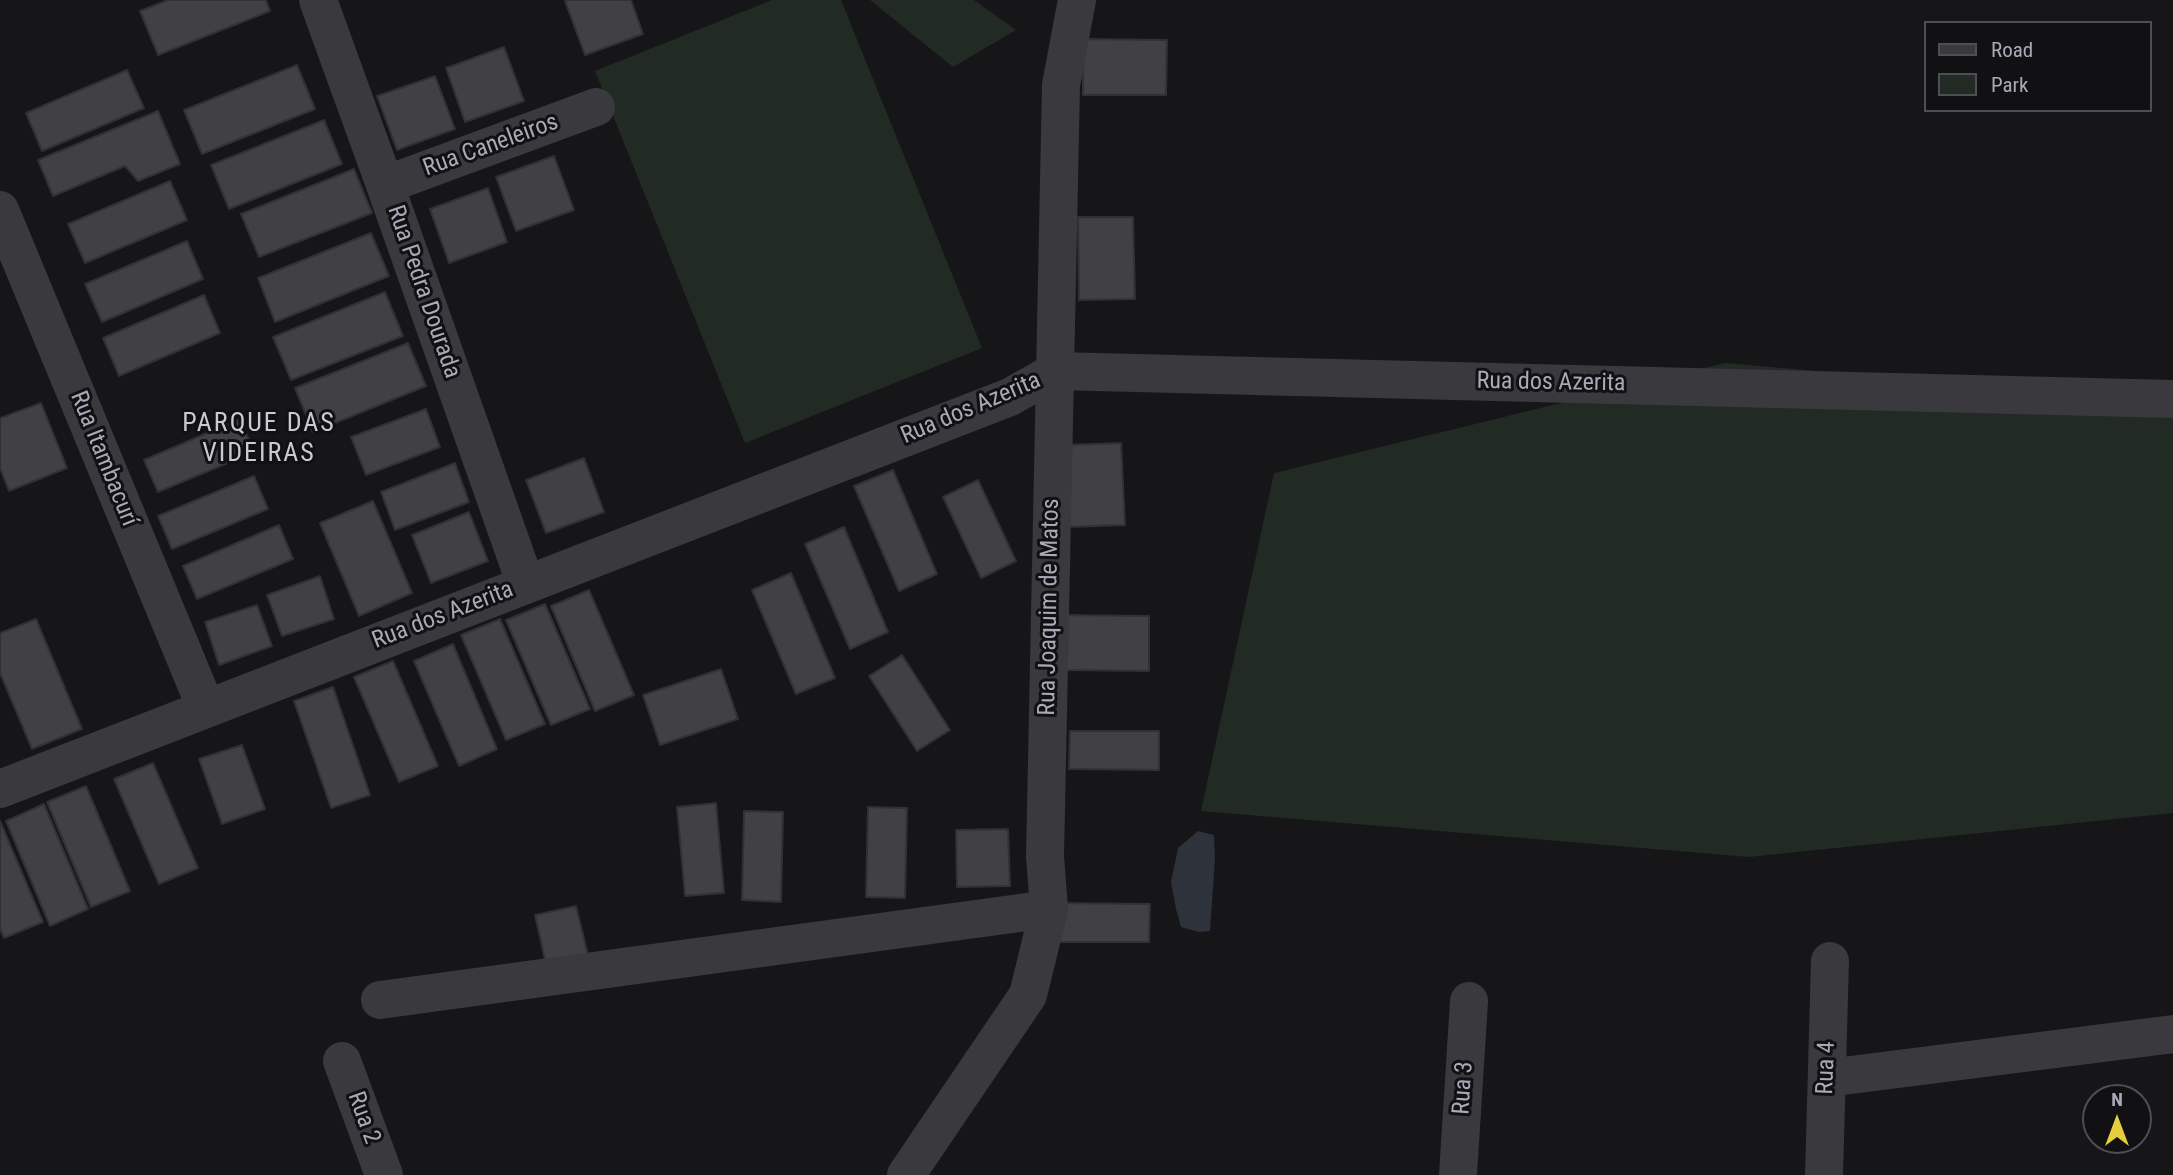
<!DOCTYPE html>
<html>
<head>
<meta charset="utf-8">
<style>
  body { margin:0 }
  #map { position:relative; width:2173px; height:1175px; overflow:hidden; background:#161618; font-family:"Roboto Condensed",sans-serif }
  canvas { display:block }
  .legend { position:absolute; left:1924px; top:21px; width:228px; height:91px; box-sizing:border-box; background:#111113; border:2px solid #4e4e55; margin:0; padding:9px 12px; list-style:none; font-size:21px; color:#a9aab7 }
  .legend li { display:flex; align-items:center; gap:14px; height:35px }
  .legend b { width:35px; border:2px solid #4e4e55 }
  .north { position:absolute; left:2082px; top:1084px; width:70px; height:70px; box-sizing:border-box; background:#111113; border:2px solid #4e4e55; border-radius:50%; rotate:0deg; font-size:19px; font-weight:700; line-height:28px; text-align:center; color:#a9aab7 }
  .north::after { content:''; display:block; margin:auto; width:24px; height:32px; background:#e6cd40; clip-path:polygon(50% 0,100% 100%,50% 72%,0 100%) }
</style>
</head>
<body>
<div id="map">
<canvas width="2173" height="1175"></canvas>
<ul class="legend">
<li><b style="height:9px;background:#39393e"></b>Road</li>
<li><b style="height:19px;background:#222a24"></b>Park</li>
</ul>
<div class="north">N</div>
</div>
<script>
const context = document.querySelector('canvas').getContext('2d');
context.lineJoin = 'round';
function fillPath(path, color) {
  context.fillStyle = color;
  context.fill(path, 'evenodd');
}
function poly(rows) {
  const path = new Path2D();
  for (const r of rows) {
    path.moveTo(r[0], r[1]);
    for (let i = 2; i < r.length; i += 2) path.lineTo(r[i], r[i + 1]);
  }
  return path;
}
function stroke(path, color, width, dash) {
  context.strokeStyle = color;
  context.lineWidth = width;
  context.lineCap = dash ? 'butt' : 'round';
  context.setLineDash(dash || []);
  context.stroke(path);
}
function label(font, color, halo, rows, align = 'center') {
  context.font = font + ' "Roboto Condensed",sans-serif';
  context.lineWidth = 6;
  context.setLineDash([]);
  context.textBaseline = 'middle';
  context.strokeStyle = halo;
  context.fillStyle = color;
  for (const [text, x, y, turn = 0] of rows) {
    context.save();
    context.translate(x, y);
    context.rotate((+turn || 0) * Math.PI / 180);
    context.textAlign = isNaN(turn) ? turn : align;
    if (halo) context.strokeText(text, 0, 0);
    context.fillText(text, 0, 0);
    context.restore();
  }
}
fillPath(poly([
  [772,0,841,0,982,348,745,443,595,71],
  [870,0,974,0,1016,30,953,67],
  [1725,363,2173,402,2173,813,1749,857,1201,811,1274,473]
]), '#222a24');
fillPath(poly([
  [1198,831,1214,835,1215,859,1210,931,1199,932,1181,927,1176,909,1171,882,1178,848]
]), '#2d323b');
const building = poly([
  [168,0,266,0,270,11,158,55,140,11,168,0],
  [569,0,631,0,643,34,585,55,565,1,569,0],
  [1083,39,1167,40,1166,95,1083,95,1083,39],
  [504,47,524,101,465,122,446,68,504,47],
  [297,65,315,109,202,154,184,110,297,65],
  [127,70,144,108,42,151,26,113,127,70],
  [435,76,455,129,397,150,377,96,435,76],
  [158,111,180,164,138,181,125,166,53,196,38,160,158,111],
  [324,120,342,164,229,209,211,165,324,120],
  [554,156,574,210,516,231,496,177,554,156],
  [354,169,372,213,259,257,241,214,354,169],
  [170,181,187,220,85,263,68,224,170,181],
  [488,188,507,242,449,263,430,209,488,188],
  [1078,217,1133,217,1135,299,1079,300,1078,217],
  [371,233,389,276,275,322,258,278,371,233],
  [187,241,203,279,102,322,85,284,187,241],
  [385,292,403,336,291,380,273,337,385,292],
  [204,295,220,333,119,376,103,338,204,295],
  [408,343,426,386,313,432,295,388,408,343],
  [41,403,67,468,9,491,0,468,0,418,41,403],
  [426,409,440,447,366,475,351,437,426,409],
  [240,419,254,452,158,492,144,460,240,419],
  [1121,443,1125,525,1069,527,1066,445,1121,443],
  [584,458,604,512,546,533,526,480,584,458],
  [455,463,469,502,395,530,381,492,455,463],
  [893,470,937,574,899,591,854,486,893,470],
  [254,476,268,509,172,549,158,516,254,476],
  [978,480,1016,561,981,578,943,497,978,480],
  [373,501,412,593,359,616,320,523,373,501],
  [469,512,488,561,431,583,412,535,469,512],
  [279,525,293,559,197,599,183,566,279,525],
  [844,527,888,632,850,649,805,544,844,527],
  [791,573,835,678,796,694,752,590,791,573],
  [320,576,334,619,282,636,267,595,320,576],
  [589,590,634,695,595,711,551,606,589,590],
  [545,604,590,709,551,725,506,620,545,604],
  [257,605,272,646,219,665,205,622,257,605],
  [1066,615,1149,616,1149,671,1066,670,1066,615],
  [36,619,82,729,32,749,0,673,0,633,36,619],
  [500,619,545,724,506,740,461,635,500,619],
  [453,644,497,749,459,766,414,661,453,644],
  [902,655,950,730,917,751,869,676,902,655],
  [393,661,438,766,399,782,354,677,393,661],
  [721,669,738,719,660,745,643,695,721,669],
  [333,687,370,795,331,808,294,701,333,687],
  [1070,731,1159,731,1159,770,1069,769,1070,731],
  [242,745,265,809,222,824,199,759,242,745],
  [153,763,198,868,159,884,114,779,153,763],
  [86,786,130,891,91,907,47,802,86,786],
  [716,803,724,893,685,896,677,807,716,803],
  [44,804,88,909,50,926,6,821,44,804],
  [868,807,907,808,905,898,866,897,868,807],
  [744,811,783,812,781,902,742,900,744,811],
  [0,821,43,922,4,938,0,929,0,821],
  [1008,829,1010,886,957,887,956,830,1008,829],
  [1060,903,1150,904,1149,942,1060,942,1060,903],
  [576,906,588,955,546,964,535,915,576,906]
]);
fillPath(building, '#404045');
stroke(building, '#313033', 2);
stroke(poly([
  [318,0,385,185,526,585],
  [385,185,596,107],
  [0,210,206,708],
  [0,789,1010,397,1056,371,2173,399],
  [380,1000,1049,909],
  [342,1061,384,1175],
  [1827,1078,2173,1034],
  [906,1175,1028,995,1049,909,1045,856,1061,85,1077,0],
  [1458,1175,1469,1001],
  [1824,1175,1830,961]
]), '#39393e', 38);
label('24px', '#a9aab7', '#111113', [
  ["Rua Caneleiros",491,146,-20],
  ["Rua Pedra Dourada",423,292,71],
  ["Rua dos Azerita",1551,383,1],
  ["Rua dos Azerita",971,409,-23],
  ["Rua Itambacurí",103,459,68],
  ["Rua Joaquim de Matos",1050,607,-89],
  ["Rua dos Azerita",443,616,-21],
  ["Rua 4",1827,1068,-88],
  ["Rua 3",1464,1088,-86],
  ["Rua 2",363,1118,70]
]);
context.letterSpacing = '2px';
label('26px', '#c9cad3', '#111113', [
  ["PARQUE DAS",259,424],
  ["VIDEIRAS",259,454]
]);
context.letterSpacing = '0px';
</script>
</body>
</html>
